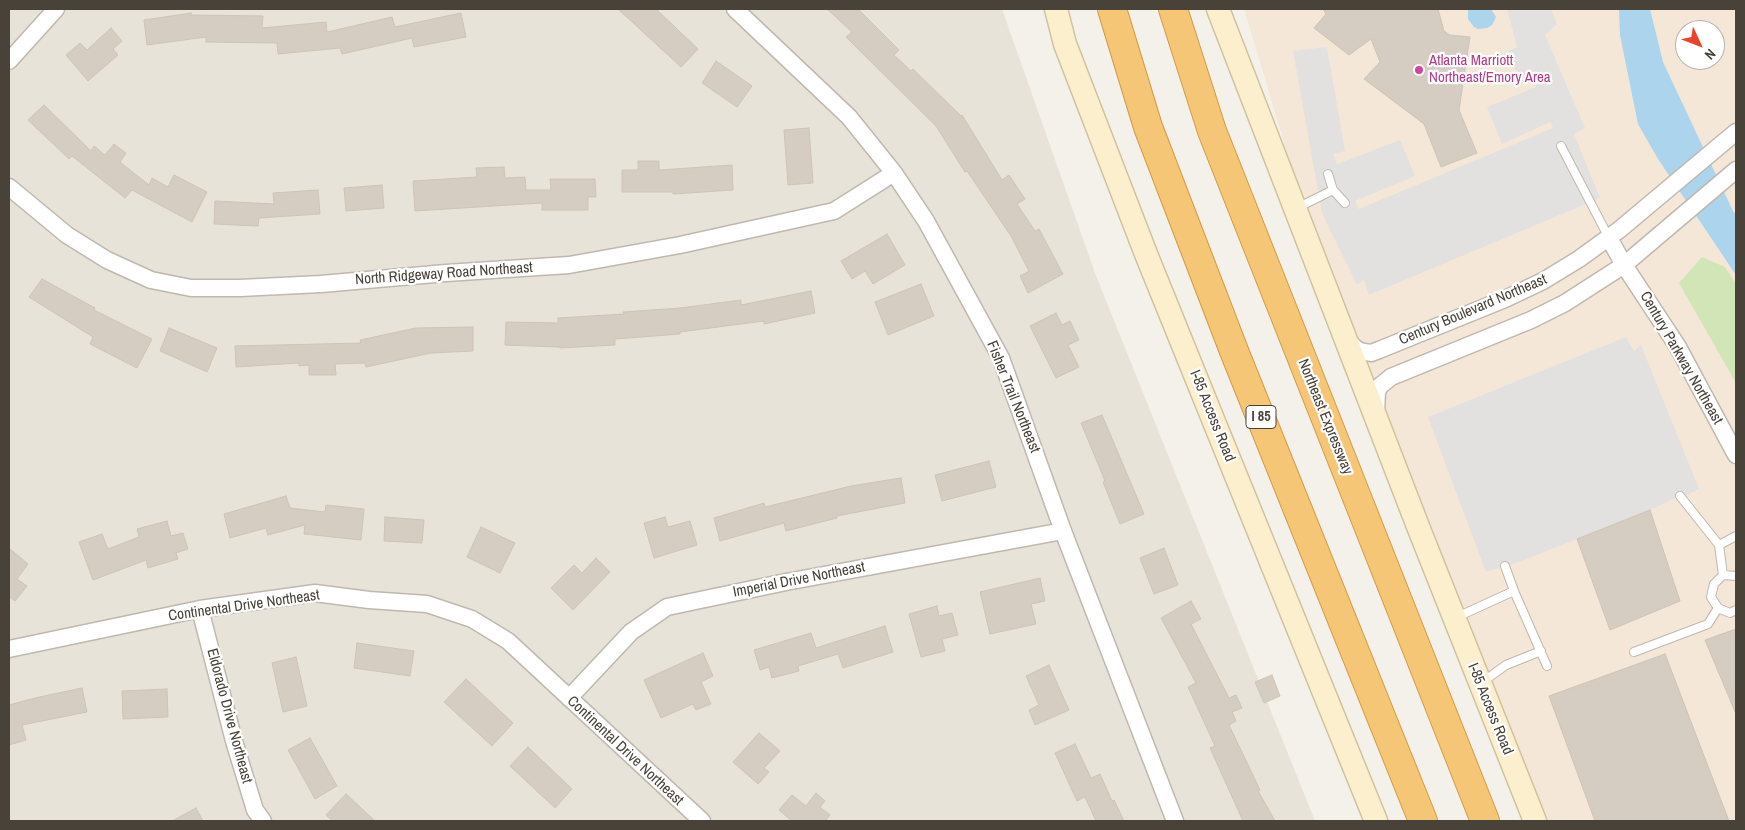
<!DOCTYPE html>
<html>
<head>
<meta charset="utf-8">
<style>
  body { margin:0 }
  #map { position:relative; width:1745px; height:830px; overflow:hidden; background:#f4f1eb; font-family:"Archivo Narrow",sans-serif }
  canvas { display:block }
  .frame { position:absolute; inset:0; border:10px solid #484239; pointer-events:none }
  .north { position:absolute; left:1675px; top:20px; width:50px; height:50px; box-sizing:border-box; background:#fff; border:1px solid #b6b3b0; border-radius:50%; rotate:133deg; font-size:14px; font-weight:700; line-height:20px; text-align:center; color:#484239 }
  .north::after { content:''; display:block; margin:auto; width:18px; height:22px; background:#eb422b; clip-path:polygon(50% 0,100% 100%,50% 72%,0 100%) }
</style>
</head>
<body>
<div id="map">
<canvas width="1745" height="830"></canvas>
<div class="frame"></div>
<div class="north">N</div>
</div>
<script>
const context = document.querySelector('canvas').getContext('2d');
context.lineJoin = 'round';
function fillPath(path, color) {
  context.fillStyle = color;
  context.fill(path, 'evenodd');
}
function poly(rows) {
  const path = new Path2D();
  for (const r of rows) {
    path.moveTo(r[0], r[1]);
    for (let i = 2; i < r.length; i += 2) path.lineTo(r[i], r[i + 1]);
  }
  return path;
}
function stroke(path, color, width, dash) {
  context.strokeStyle = color;
  context.lineWidth = width;
  context.lineCap = dash ? 'butt' : 'round';
  context.setLineDash(dash || []);
  context.stroke(path);
}
function label(font, color, halo, rows, align = 'center') {
  context.font = font + ' "Archivo Narrow",sans-serif';
  context.lineWidth = 4.5;
  context.setLineDash([]);
  context.textBaseline = 'middle';
  context.strokeStyle = halo;
  context.fillStyle = color;
  for (const [text, x, y, turn = 0] of rows) {
    context.save();
    context.translate(x, y);
    context.rotate((+turn || 0) * Math.PI / 180);
    context.textAlign = isNaN(turn) ? turn : align;
    if (halo) context.strokeText(text, 0, 0);
    context.fillText(text, 0, 0);
    context.restore();
  }
}
fillPath(poly([
  [9,9,1002,9,1095,273,1315,821,9,821]
]), '#e8e3d9');
fillPath(poly([
  [1244,9,1736,9,1736,821,1535,821,1360,397],
  [1685,30,1715,30,1715,60,1685,60]
]), '#f4e7d8');
fillPath(poly([
  [1702,257,1725,267,1736,284,1736,383,1679,283]
]), '#d2e5b7');
fillPath(poly([
  [1507,9,1551,9,1557,24,1545,35,1585,128,1574,134,1600,198,1369,295,1364,279,1357,285,1322,213,1293,51,1327,47,1345,151,1333,154,1337,164,1400,140,1415,176,1355,201,1359,209,1553,128,1550,122,1502,144,1487,107,1536,87,1534,80,1522,83,1507,52,1517,47],
  [1626,337,1634,351,1641,345,1699,489,1689,494,1680,496,1650,510,1524,560,1486,572,1428,417]
]), '#e3e1df');
fillPath(poly([
  [1468,9,1491,9,1496,17,1492,25,1487,28,1478,29,1474,27,1468,19],
  [1619,9,1650,9,1663,62,1733,211,1736,215,1736,275,1658,159,1638,124,1620,35]
]), '#acd4ec');
const building = poly([
  [618,9,656,9,698,49,681,67,618,9],
  [827,9,858,9,899,50,894,55,911,71,913,69,961,116,962,115,1002,180,1009,175,1025,199,1017,204,1035,231,1039,229,1063,274,1028,293,1020,276,1029,271,1011,236,967,171,965,172,936,126,846,37,852,32,827,9],
  [1323,9,1438,9,1444,31,1450,35,1470,37,1459,110,1477,153,1441,167,1424,124,1364,79,1380,62,1371,39,1349,55,1314,28,1326,14,1323,9],
  [191,13,191,15,263,16,262,28,326,22,327,32,392,17,395,27,461,13,466,37,414,47,412,38,342,54,340,48,278,54,277,43,206,42,206,37,147,45,144,20,191,13],
  [111,28,122,41,113,49,118,55,88,81,66,55,80,43,87,50,111,28],
  [716,61,752,86,737,107,702,83,716,61],
  [44,105,91,151,94,146,105,155,114,144,126,153,120,162,149,185,152,178,168,187,174,175,207,192,192,222,132,190,125,198,72,156,69,159,28,120,44,105],
  [809,128,813,183,788,185,784,130,809,128],
  [638,161,659,161,659,170,732,165,733,190,673,194,673,192,622,192,622,170,638,170,638,161],
  [504,167,505,178,525,177,526,190,551,190,550,179,595,179,596,197,588,197,588,210,542,210,542,203,415,211,413,181,477,177,476,168,504,167],
  [382,185,384,208,346,211,344,188,382,185],
  [318,190,320,214,259,218,258,226,214,224,215,201,274,204,273,193,318,190],
  [887,234,905,265,873,284,865,271,852,279,841,261,887,234],
  [42,279,95,308,94,310,152,339,137,368,90,344,93,337,29,297,42,279],
  [921,284,934,316,888,335,875,302,921,284],
  [811,291,815,313,764,324,764,321,680,332,680,334,615,339,615,345,560,348,560,347,505,345,506,322,558,323,558,318,624,314,623,312,680,308,741,300,741,305,811,291],
  [1056,313,1062,325,1070,321,1079,340,1068,345,1079,367,1056,378,1030,326,1056,313],
  [473,327,473,351,431,353,366,367,365,363,335,364,336,375,309,375,309,365,299,366,299,363,236,367,235,346,361,343,360,340,416,328,473,327],
  [169,328,217,348,207,372,160,351,169,328],
  [1102,415,1144,514,1120,524,1103,482,1105,481,1081,423,1102,415],
  [989,461,996,487,942,501,935,475,989,461],
  [901,478,905,503,837,516,837,518,786,531,784,523,720,541,714,518,764,503,765,507,851,486,901,478],
  [286,496,290,508,325,512,326,505,364,509,361,540,304,534,305,525,268,535,266,528,230,538,224,514,286,496],
  [1650,510,1680,601,1610,630,1577,539,1650,510],
  [385,517,424,520,422,543,384,541,385,517],
  [665,517,668,527,690,521,697,545,654,558,644,523,665,517],
  [167,521,171,536,183,533,188,549,176,553,178,559,148,568,146,560,93,580,79,542,102,534,108,549,139,537,137,529,167,521],
  [481,527,515,543,500,573,467,557,481,527],
  [9,548,28,564,17,579,27,586,15,601,9,596,9,548],
  [1164,548,1178,585,1154,594,1140,558,1164,548],
  [596,558,610,572,573,610,551,588,574,565,582,573,596,558],
  [1040,578,1045,601,1031,604,1036,624,990,634,980,592,1040,578],
  [1191,601,1201,619,1191,624,1229,698,1236,695,1242,708,1232,712,1236,721,1229,725,1260,790,1258,791,1275,821,1243,821,1210,748,1215,746,1188,687,1196,683,1161,618,1191,601],
  [937,606,939,616,952,613,958,635,942,639,945,651,921,657,909,614,937,606],
  [885,626,893,652,843,668,838,654,798,666,799,671,772,678,769,667,760,670,754,650,811,633,816,648,885,626],
  [1736,629,1736,714,1705,640,1736,629],
  [357,643,414,651,410,676,354,668,357,643],
  [703,653,713,676,701,682,711,704,696,710,693,704,661,718,644,680,703,653],
  [1665,654,1729,821,1595,821,1549,696,1665,654],
  [296,657,307,706,283,712,272,663,296,657],
  [1049,665,1069,710,1035,725,1029,710,1039,705,1026,676,1049,665],
  [1272,675,1280,696,1264,703,1255,682,1272,675],
  [466,679,513,723,492,746,444,702,466,679],
  [82,688,87,712,22,725,26,740,9,745,9,705,35,698,82,688],
  [167,689,168,717,123,719,122,691,167,689],
  [759,733,780,751,764,768,769,772,758,784,733,762,759,733],
  [310,738,337,786,315,799,288,750,310,738],
  [1075,744,1091,778,1100,774,1112,801,1114,800,1124,821,1096,821,1085,797,1077,801,1055,753,1075,744],
  [528,747,572,789,555,808,510,766,528,747],
  [816,793,825,801,820,807,830,815,825,821,792,821,779,810,792,795,806,806,816,793],
  [346,794,375,821,333,821,326,815,346,794],
  [196,808,203,821,172,821,196,808]
]);
fillPath(building, '#d5cdc1');
stroke(building, '#cfc4b5', 1);
const service = poly([
  [1561,146,1609,238],
  [1328,174,1333,190,1345,203],
  [1297,208,1333,190],
  [1680,496,1719,545],
  [1505,566,1514,591,1547,666],
  [1723,575,1719,545,1736,536],
  [1736,576,1723,575,1714,584,1711,597,1718,608,1730,613,1736,610],
  [1457,617,1514,591],
  [1634,652,1708,624,1718,608],
  [1481,683,1506,665,1541,651]
]);
const minor = poly([
  [735,9,849,117,894,173,926,221,1001,358,1063,531,1175,821],
  [9,61,56,9],
  [9,187,67,235,107,260,151,280,191,288,240,288,321,284,446,273,569,265,680,245,834,211,894,173],
  [1609,238,1624,265,1678,347,1736,455],
  [1347,340,1355,348,1360,351,1371,353,1379,350,1505,299,1543,281,1579,259,1619,230,1736,132],
  [1376,412,1377,392,1380,386,1391,377,1531,320,1565,303,1624,265,1736,170],
  [200,609,234,741,255,810,263,821],
  [9,649,200,609,315,593,369,600,427,604,472,619,508,641,702,821],
  [569,698,631,632,667,607,786,582,1063,531]
]);
const secondary = poly([
  [1056,9,1065,44,1146,254,1376,821],
  [1218,9,1419,529,1535,821]
]);
const motorway = poly([
  [1112,9,1148,127,1234,351,1423,821],
  [1173,9,1212,131,1485,821]
]);
stroke(service, '#bfb8ae', 10);
stroke(minor, '#bfb8ae', 19);
stroke(secondary, '#d0c29e', 25);
stroke(motorway, '#d39a46', 30);
stroke(service, '#fff', 8);
stroke(minor, '#fff', 16);
stroke(secondary, '#fbefce', 22);
stroke(motorway, '#f4c676', 28);
for (const [x, y, r, color] of [
  [1419,70,5,"#d1479c"]
]) {
  const dot = new Path2D();
  dot.arc(x, y, r, 0, 2 * Math.PI);
  context.fillStyle = color;
  context.fill(dot);
  stroke(dot, '#fff', 2);
}
for (const [x, y, w] of [
  [1261,417,30]
]) {
  const box = new Path2D();
  box.roundRect(x - w / 2, y - 11.5, w, 23, 4);
  context.fillStyle = '#fff';
  context.fill(box);
  stroke(box, '#484239', 1);
}
label('bold 14px', '#484239', null, [
  ["I 85",1261,417]
]);
label('15px', '#b23c85', '#fff', [
  ["Atlanta Marriott",1429,61],
  ["Northeast/Emory Area",1429,78]
], 'left');
label('15px', '#484239', '#fff', [
  ["North Ridgeway Road Northeast",444,274,-4],
  ["Century Boulevard Northeast",1473,310,-23],
  ["Century Parkway Northeast",1681,358,60],
  ["Fisher Trail Northeast",1013,397,68],
  ["I-85 Access Road",1212,416,68],
  ["Northeast Expressway",1325,417,68],
  ["Imperial Drive Northeast",799,580,-11],
  ["Continental Drive Northeast",244,606,-8],
  ["I-85 Access Road",1490,709,68],
  ["Eldorado Drive Northeast",229,716,75],
  ["Continental Drive Northeast",625,751,43]
]);
</script>
</body>
</html>
